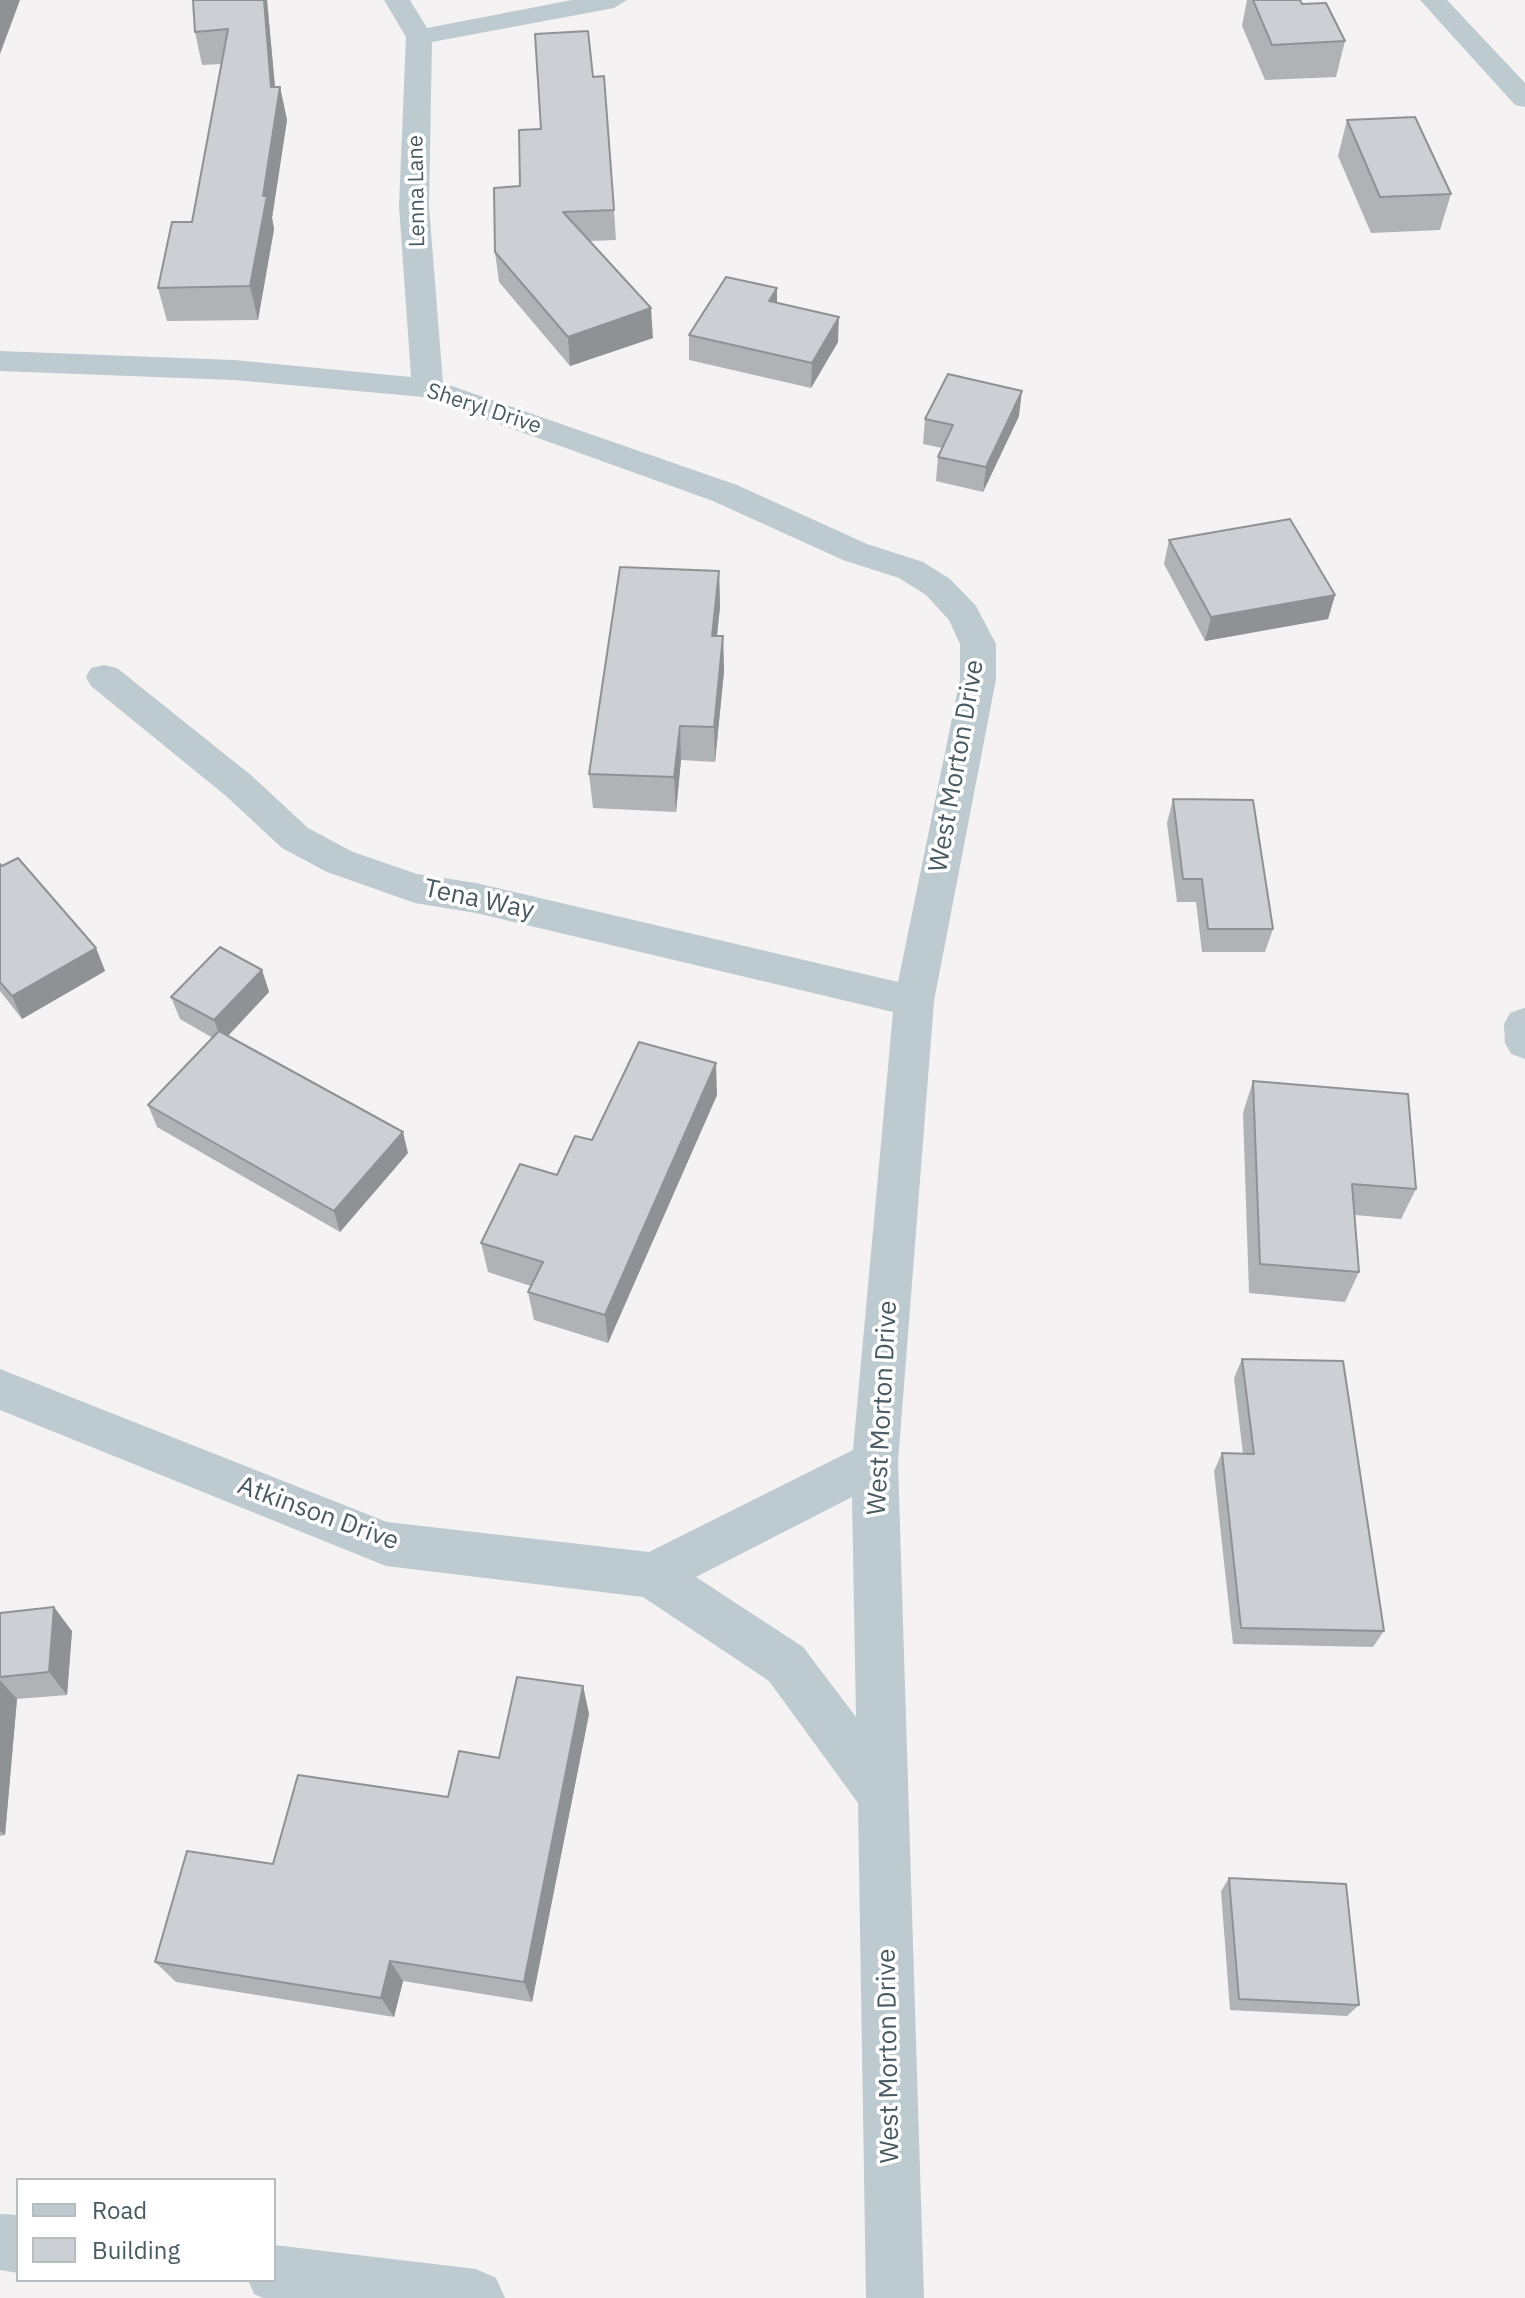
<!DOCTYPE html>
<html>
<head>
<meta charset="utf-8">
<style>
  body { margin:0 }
  #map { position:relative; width:1525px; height:2298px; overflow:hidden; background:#f4f2f3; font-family:"IBM Plex Sans",sans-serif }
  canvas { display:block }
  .legend { position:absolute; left:16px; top:2178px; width:260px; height:104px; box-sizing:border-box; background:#fff; border:2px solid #b6bdc0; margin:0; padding:10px 14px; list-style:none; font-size:24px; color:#495a61 }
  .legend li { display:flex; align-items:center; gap:16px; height:40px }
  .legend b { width:40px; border:2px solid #b6bdc0 }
</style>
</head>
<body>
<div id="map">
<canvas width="1525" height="2298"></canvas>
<ul class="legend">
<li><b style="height:10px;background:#bdcacf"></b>Road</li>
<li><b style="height:22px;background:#ccd0d4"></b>Building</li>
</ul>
</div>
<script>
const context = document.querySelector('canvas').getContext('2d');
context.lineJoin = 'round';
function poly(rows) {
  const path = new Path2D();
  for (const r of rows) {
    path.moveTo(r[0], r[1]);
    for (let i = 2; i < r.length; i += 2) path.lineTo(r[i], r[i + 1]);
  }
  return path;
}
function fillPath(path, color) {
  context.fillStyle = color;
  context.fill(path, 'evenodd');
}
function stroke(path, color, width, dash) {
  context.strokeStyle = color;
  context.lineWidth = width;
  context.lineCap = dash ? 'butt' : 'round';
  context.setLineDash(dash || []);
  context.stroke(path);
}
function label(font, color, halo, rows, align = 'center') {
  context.font = font + ' "IBM Plex Sans",sans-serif';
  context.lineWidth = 7;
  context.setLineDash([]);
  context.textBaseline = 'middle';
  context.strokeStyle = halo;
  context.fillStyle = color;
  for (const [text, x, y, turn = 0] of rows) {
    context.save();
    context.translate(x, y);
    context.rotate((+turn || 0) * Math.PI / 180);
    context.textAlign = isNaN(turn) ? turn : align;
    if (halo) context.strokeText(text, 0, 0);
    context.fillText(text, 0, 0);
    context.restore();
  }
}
fillPath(poly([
  [384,0,410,0,427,28,572,0,627,0,614,8,432,42,429,206,443,383,737,485,867,544,923,562,950,579,976,606,996,644,996,679,934,1001,898,1462,924,2298,866,2298,858,1803,769,1681,643,1597,386,1566,0,1410,0,1369,387,1522,649,1552,853,1450,893,1012,476,913,415,903,327,872,282,848,226,796,91,686,86,677,91,668,104,665,117,668,252,776,308,828,353,852,417,874,476,883,898,982,960,679,960,644,949,620,926,595,899,578,843,560,713,501,424,397,234,380,0,371,0,351,234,360,411,377,399,206,406,37,384,0],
  [852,1497,856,1717,803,1647,696,1577,852,1497],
  [1420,0,1447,0,1525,83,1525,107,1515,105,1420,0],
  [1524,1008,1525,1008,1525,1059,1511,1054,1505,1043,1504,1024,1510,1013,1524,1008],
  [0,2214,18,2215,18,2273,0,2270,0,2214],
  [274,2245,476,2269,496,2278,505,2298,263,2298,254,2294,248,2280,274,2280,274,2245]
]), '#bdcacf');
fillPath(poly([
  [267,0,275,87,280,87,287,120,272,218,274,229,258,320,167,321,158,288,192,222,222,64,202,65,195,32],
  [1247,0,1300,0,1302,4,1345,41,1336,77,1265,80,1242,26],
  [593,77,614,210,616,240,589,241,653,338,570,366,499,282,495,252,541,129],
  [1347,120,1451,194,1440,230,1371,233,1338,156],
  [689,335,838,342,811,388,689,360],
  [1019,416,983,492,936,481,938,457,942,448,923,444,925,419],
  [1169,540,1335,595,1328,619,1205,641,1164,564],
  [719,571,720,607,717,636,723,636,724,671,715,762,681,760,676,812,593,808,589,774],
  [1173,799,1273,929,1265,952,1202,952,1196,902,1177,902,1167,823],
  [0,864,96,948,105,971,22,1019,0,991],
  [262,970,269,992,228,1036,408,1153,340,1232,157,1127,148,1105,213,1038,180,1019,171,997],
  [1253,1081,1416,1189,1401,1219,1355,1215,1359,1272,1345,1302,1249,1293,1243,1113],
  [717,1095,608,1343,534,1320,528,1292,531,1286,488,1272,481,1243,557,1175,592,1140],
  [1242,1359,1384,1631,1373,1647,1233,1644,1214,1471,1222,1453,1243,1454,1234,1378],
  [0,1613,72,1631,67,1695,17,1699,5,1835,0,1836],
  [583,1686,589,1714,532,2002,403,1981,394,2017,176,1982,155,1962,273,1864,448,1797,499,1758],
  [1229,1878,1359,2005,1347,2016,1230,2010,1221,1891]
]), '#afb3b6');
fillPath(poly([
  [0,0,20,0,0,54],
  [264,0,267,0,277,109,280,87,287,120,272,218,274,229,258,320,250,286,263,196,271,87],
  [777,288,777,313,769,301],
  [651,308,653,338,570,366,568,337],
  [839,317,838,342,811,388,812,363],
  [1022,391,1019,416,983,492,986,467],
  [719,571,720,607,713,671,712,636],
  [1335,595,1328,619,1205,641,1211,617],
  [723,636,724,671,715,762,714,727],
  [680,726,681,760,676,812,674,777],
  [96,948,105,971,22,1019,12,996],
  [262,970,269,992,222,1042,214,1020],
  [716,1063,717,1095,608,1343,605,1315],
  [403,1132,408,1153,340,1232,334,1211],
  [54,1607,72,1631,67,1695,49,1672],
  [0,1680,17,1699,5,1835,0,1831],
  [583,1686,589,1714,532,2002,524,1982],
  [390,1961,403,1981,394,2017,381,1998]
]), '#8f9294');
const building = poly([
  [193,0,264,0,271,87,280,87,263,196,267,196,250,286,158,288,172,222,192,222,228,29,195,32,193,0],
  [1253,0,1300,0,1302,4,1326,3,1345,41,1272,45,1253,0],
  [588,31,593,77,604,76,614,210,563,212,651,308,568,337,495,252,494,188,520,186,519,130,541,129,535,34,588,31],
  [1415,117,1451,194,1380,197,1347,120,1415,117],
  [726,277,777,288,769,301,839,317,812,363,689,335,726,277],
  [948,374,1022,391,986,467,938,457,953,425,925,419,948,374],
  [1290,519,1335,595,1211,617,1169,540,1290,519],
  [620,567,719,571,712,636,723,636,714,727,680,726,674,777,589,774,620,567],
  [1173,799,1253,800,1273,929,1208,929,1202,879,1183,879,1173,799],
  [18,858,96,948,12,996,0,982,0,864,2,866,18,858],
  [220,947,262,970,214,1020,171,997,220,947],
  [219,1031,403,1132,334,1211,148,1105,219,1031],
  [639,1042,716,1063,605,1315,528,1292,543,1262,481,1243,520,1164,557,1175,575,1136,592,1140,639,1042],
  [1253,1081,1408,1094,1416,1189,1352,1184,1359,1272,1260,1264,1253,1081],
  [1242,1359,1343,1361,1384,1631,1241,1628,1222,1453,1254,1454,1242,1359],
  [54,1607,49,1672,0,1677,0,1613,54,1607],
  [517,1677,583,1686,524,1982,390,1961,381,1998,155,1962,187,1851,273,1864,298,1775,448,1797,459,1751,499,1758,517,1677],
  [1229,1878,1346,1884,1359,2005,1239,1999,1229,1878]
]);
fillPath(building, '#ccd0d4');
stroke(building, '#8f9294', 2);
label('22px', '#495a61', '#fff', [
  ["Lenna Lane",417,191,-91],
  ["Sheryl Drive",484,409,18]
]);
label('26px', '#495a61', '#fff', [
  ["West Morton Drive",957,766,-80],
  ["Tena Way",479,900,12],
  ["West Morton Drive",883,1408,-87],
  ["Atkinson Drive",318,1514,20],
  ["West Morton Drive",889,2056,-91]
]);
</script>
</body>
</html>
